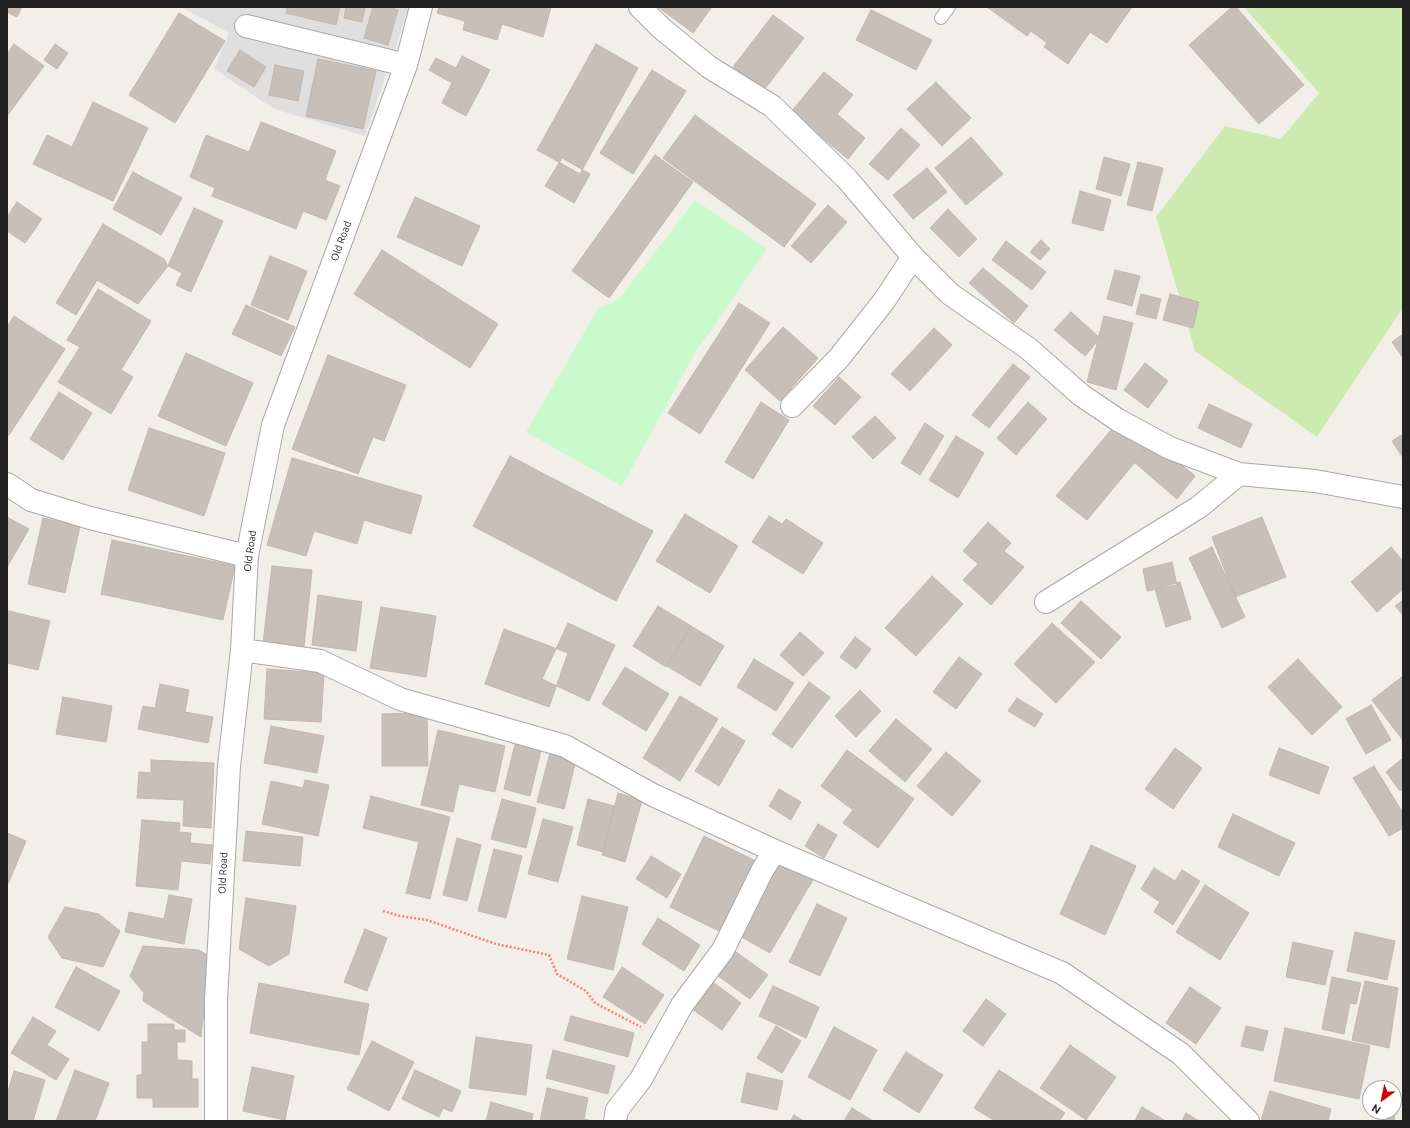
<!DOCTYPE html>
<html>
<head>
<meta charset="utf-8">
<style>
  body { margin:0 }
  #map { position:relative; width:1410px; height:1128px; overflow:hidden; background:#f2efe9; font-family:Ubuntu,sans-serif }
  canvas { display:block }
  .frame { position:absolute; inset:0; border:8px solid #222; pointer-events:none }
  .north { position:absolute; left:1362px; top:1080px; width:40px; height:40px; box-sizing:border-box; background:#fff; border:1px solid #a7a7a7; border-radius:50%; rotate:213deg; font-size:11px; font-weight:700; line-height:16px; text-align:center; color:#222 }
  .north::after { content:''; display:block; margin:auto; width:14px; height:18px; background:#d40000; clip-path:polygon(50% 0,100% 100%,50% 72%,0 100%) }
</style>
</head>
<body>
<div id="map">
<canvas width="1410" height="1128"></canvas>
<div class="frame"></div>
<div class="north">N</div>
</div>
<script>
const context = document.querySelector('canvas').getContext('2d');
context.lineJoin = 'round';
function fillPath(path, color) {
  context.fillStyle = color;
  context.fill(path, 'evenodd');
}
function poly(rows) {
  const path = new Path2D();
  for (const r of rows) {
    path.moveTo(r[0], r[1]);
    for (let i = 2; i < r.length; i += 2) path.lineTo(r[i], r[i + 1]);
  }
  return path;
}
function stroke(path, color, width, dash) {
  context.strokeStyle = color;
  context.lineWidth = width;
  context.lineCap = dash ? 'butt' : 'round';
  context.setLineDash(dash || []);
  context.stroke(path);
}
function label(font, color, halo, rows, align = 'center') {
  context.font = font + ' Ubuntu,sans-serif';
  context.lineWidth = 3;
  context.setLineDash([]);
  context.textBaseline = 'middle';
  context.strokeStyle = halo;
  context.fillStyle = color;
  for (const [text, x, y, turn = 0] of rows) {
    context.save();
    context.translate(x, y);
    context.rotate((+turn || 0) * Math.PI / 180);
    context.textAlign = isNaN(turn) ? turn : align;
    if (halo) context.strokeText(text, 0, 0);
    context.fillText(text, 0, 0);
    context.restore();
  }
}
fillPath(poly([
  [181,7,409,7,365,136,274,109,214,69,229,33]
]), '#e0dfdf');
fillPath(poly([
  [1244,7,1403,7,1403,308,1317,437,1195,351,1156,217,1225,126,1281,139,1319,93]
]), '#cdebb0');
fillPath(poly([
  [695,200,767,249,695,353,622,486,526,432,598,309,619,299]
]), '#c8facc');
const building = poly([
  [7,7,22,7,17,17,7,12,7,7],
  [287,7,340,7,336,25,286,13,287,7],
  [346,7,365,7,362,22,344,18,346,7],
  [373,7,388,7,398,10,388,45,364,38,373,7],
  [439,7,551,7,543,37,502,24,497,40,463,30,465,21,437,13,439,7],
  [658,7,712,7,693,33,658,7],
  [987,7,1132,7,1107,43,1090,32,1068,64,1044,47,1047,43,1031,31,1027,36,987,7],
  [1232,7,1236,7,1304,85,1259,124,1189,45,1232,7],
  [871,10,932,40,916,70,856,40,871,10],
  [179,13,225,41,175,123,129,95,179,13],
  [773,15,804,38,764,90,733,67,773,15],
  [14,44,44,66,7,116,7,54,14,44],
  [55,44,68,53,57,69,44,60,55,44],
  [596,44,638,68,580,174,537,150,596,44],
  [240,50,266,67,254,87,227,71,240,50],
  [462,56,490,70,466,116,442,103,452,83,429,70,436,58,456,68,462,56],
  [318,59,376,71,363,129,306,116,318,59],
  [275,65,304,71,298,101,269,95,275,65],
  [652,70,686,91,633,174,600,153,652,70],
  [824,72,853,95,837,114,865,138,848,159,791,112,824,72],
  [936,82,971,118,942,146,907,109,936,82],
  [93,102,148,128,113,201,33,164,47,135,72,147,93,102],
  [695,115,816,204,784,247,663,158,695,115],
  [261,122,336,151,325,180,340,186,326,220,303,211,296,229,212,196,215,188,190,177,206,135,249,152,261,122],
  [901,128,920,145,888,180,869,164,901,128],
  [971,137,1003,174,966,205,935,168,971,137],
  [655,155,693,182,609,298,572,271,655,155],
  [1104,157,1130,164,1121,196,1096,189,1104,157],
  [562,158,590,174,574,203,545,186,562,158],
  [1138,162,1163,168,1152,211,1127,205,1138,162],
  [927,168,947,192,913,219,893,195,927,168],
  [133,172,182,198,161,235,113,209,133,172],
  [1080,191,1111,200,1103,231,1072,223,1080,191],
  [415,197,480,226,462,266,397,237,415,197],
  [17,202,42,219,25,243,7,231,7,217,17,202],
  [828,205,847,222,811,263,791,246,828,205],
  [194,208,223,221,191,292,176,285,182,273,168,266,194,208],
  [948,209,977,239,959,257,930,228,948,209],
  [103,224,164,259,168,266,138,304,97,280,76,315,56,303,103,224],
  [1041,240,1050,249,1040,260,1030,252,1041,240],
  [1006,241,1046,272,1032,290,992,260,1006,241],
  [382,250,498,324,470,368,354,294,382,250],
  [270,256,307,271,288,320,251,305,270,256],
  [983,268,1028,306,1014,323,969,283,983,268],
  [1115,270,1140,276,1132,306,1107,299,1115,270],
  [98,289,151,321,121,370,133,377,111,414,58,382,80,347,67,340,98,289],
  [1141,294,1161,299,1156,319,1136,314,1141,294],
  [1170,294,1199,302,1193,328,1163,320,1170,294],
  [739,303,770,323,700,434,668,413,739,303],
  [246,305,295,327,281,356,232,334,246,305],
  [1071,312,1100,338,1085,356,1054,330,1071,312],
  [14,316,65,349,9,435,7,434,7,327,14,316],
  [1104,316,1133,323,1116,390,1087,382,1104,316],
  [783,327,818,358,780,401,745,370,783,327],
  [934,328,952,345,910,391,891,374,934,328],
  [1403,334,1403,358,1392,342,1403,334],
  [186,353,253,383,226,446,158,416,186,353],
  [328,355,406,385,384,441,373,437,358,474,292,449,328,355],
  [1145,363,1168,381,1148,408,1124,390,1145,363],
  [1013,364,1030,377,989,428,972,415,1013,364],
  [839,377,861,397,835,425,813,406,839,377],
  [59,392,92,413,63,460,30,439,59,392],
  [761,402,789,420,753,479,725,462,761,402],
  [1028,402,1047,419,1016,455,997,438,1028,402],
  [1209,404,1252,424,1241,448,1198,428,1209,404],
  [875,416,896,438,873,459,852,437,875,416],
  [925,423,944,436,920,475,901,463,925,423],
  [1116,424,1146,449,1087,520,1056,496,1116,424],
  [149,428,225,453,204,516,128,490,149,428],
  [1403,434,1403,458,1392,441,1403,434],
  [956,436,984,453,958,498,929,480,956,436],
  [1153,441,1195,476,1177,499,1134,462,1153,441],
  [510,456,653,531,616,601,473,526,510,456],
  [292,458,422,496,411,534,364,520,357,544,314,531,306,556,267,545,292,458],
  [685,514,738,546,710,593,656,561,685,514],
  [769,516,782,524,786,519,823,543,803,574,752,542,769,516],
  [7,517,29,529,7,567,7,517],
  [1262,517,1286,577,1235,597,1212,537,1262,517],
  [43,518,80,526,65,593,28,584,43,518],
  [988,522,1011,543,1004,551,1024,567,991,605,963,580,978,564,963,551,988,522],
  [112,540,235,566,223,620,101,594,112,540],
  [1212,547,1245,617,1222,628,1189,558,1212,547],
  [1391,547,1403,561,1403,589,1377,612,1351,582,1391,547],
  [1172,562,1177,585,1147,591,1143,569,1172,562],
  [272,566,312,570,304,647,263,643,272,566],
  [932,576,963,604,916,656,885,628,932,576],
  [1180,582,1191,619,1166,627,1155,589,1180,582],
  [318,595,362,602,356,651,312,645,318,595],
  [1403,600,1403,615,1395,606,1403,600],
  [1081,601,1121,637,1101,659,1061,623,1081,601],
  [658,606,691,626,666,667,633,646,658,606],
  [381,607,436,616,426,677,370,668,381,607],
  [9,611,50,621,38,670,7,663,7,619,9,611],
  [568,623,615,645,589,701,542,679,568,623],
  [1052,623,1095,662,1056,703,1014,664,1052,623],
  [691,626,724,646,700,686,667,666,691,626],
  [504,629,568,653,549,707,485,684,504,629],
  [800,632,824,653,803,676,780,655,800,632],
  [855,637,871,649,856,669,840,657,855,637],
  [959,657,982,674,956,709,933,692,959,657],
  [754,659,794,683,776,711,737,687,754,659],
  [1298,659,1342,707,1312,735,1268,687,1298,659],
  [625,667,669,694,646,731,602,704,625,667],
  [267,669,324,673,321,722,264,719,267,669],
  [1403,676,1403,739,1402,739,1372,700,1403,676],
  [809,682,830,697,792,748,772,734,809,682],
  [160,684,189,690,185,712,213,717,208,743,138,729,143,706,155,708,160,684],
  [860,690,881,711,856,737,835,716,860,690],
  [680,696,718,719,680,781,643,758,680,696],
  [63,697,112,706,106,742,56,734,63,697],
  [1017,698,1043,714,1035,727,1008,711,1017,698],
  [1371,705,1391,740,1366,754,1346,719,1371,705],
  [427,713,428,766,382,766,382,714,427,713],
  [896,719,932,749,905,782,869,751,896,719],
  [271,726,324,736,317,773,264,763,271,726],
  [722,727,745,741,719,786,695,771,722,727],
  [438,730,505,746,495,792,459,784,453,812,421,805,438,730],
  [517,736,543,742,530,796,504,789,517,736],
  [1175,748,1202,768,1173,809,1145,789,1175,748],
  [1279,748,1329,767,1319,794,1269,775,1279,748],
  [847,750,914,799,878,848,843,823,853,810,821,786,847,750],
  [946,752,981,781,952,816,917,786,946,752],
  [550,753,576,760,564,809,537,802,550,753],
  [1403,758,1403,788,1400,791,1386,772,1403,758],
  [151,760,214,763,211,828,183,826,184,800,137,798,139,772,151,773,151,760],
  [1374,766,1403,813,1403,828,1389,836,1353,778,1374,766],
  [305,780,329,785,318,836,262,824,271,781,303,788,305,780],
  [779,789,801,802,791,820,769,806,779,789],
  [618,793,642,800,625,862,602,855,618,793],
  [371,796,450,817,430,899,406,893,419,842,363,828,371,796],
  [502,799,536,808,526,848,491,839,502,799],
  [588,799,614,806,603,852,577,845,588,799],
  [1233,814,1295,843,1279,876,1218,847,1233,814],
  [543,819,573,827,558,882,528,874,543,819],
  [142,820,180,823,179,832,191,833,190,843,212,845,210,864,181,861,178,890,136,886,142,820],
  [818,824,837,835,824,858,805,846,818,824],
  [246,831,303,837,300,866,243,861,246,831],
  [7,833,26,841,8,884,7,883,7,833],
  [704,836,756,861,721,932,670,907,704,836],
  [457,838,481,845,467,901,443,895,457,838],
  [1091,845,1136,866,1105,935,1060,914,1091,845],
  [494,849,522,856,506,918,478,911,494,849],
  [651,856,681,874,667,898,636,879,651,856],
  [781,859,814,878,770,953,738,935,781,859],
  [1154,868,1175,881,1182,870,1200,881,1173,925,1154,912,1160,902,1141,889,1154,868],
  [1205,885,1249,913,1220,960,1176,932,1205,885],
  [169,895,192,899,184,944,125,932,129,912,164,919,169,895],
  [582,896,628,907,613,970,567,959,582,896],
  [246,898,296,906,289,954,269,966,239,949,246,898],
  [817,904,847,918,820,976,789,962,817,904],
  [65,907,99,914,120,931,103,967,62,958,48,937,65,907],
  [658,918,700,945,684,971,642,944,658,918],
  [365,929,387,938,367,991,344,982,365,929],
  [1355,932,1395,941,1387,980,1347,971,1355,932],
  [1293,942,1333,951,1325,985,1286,977,1293,942],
  [143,946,199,950,210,957,201,1037,143,1001,144,993,130,976,143,946],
  [732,949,768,975,750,999,714,973,732,949],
  [76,967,120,991,99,1031,55,1007,76,967],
  [622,967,664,995,645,1024,603,997,622,967],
  [706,977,741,1003,722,1030,686,1005,706,977],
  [1332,977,1361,983,1356,1004,1350,1003,1344,1034,1322,1029,1332,977],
  [1365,981,1398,988,1389,1048,1352,1040,1365,981],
  [259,983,369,1004,359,1055,250,1033,259,983],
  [773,986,819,1007,806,1038,759,1016,773,986],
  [1190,987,1221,1008,1196,1044,1166,1023,1190,987],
  [986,999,1006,1014,983,1046,963,1031,986,999],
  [571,1016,634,1033,628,1057,564,1040,571,1016],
  [33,1017,56,1031,47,1045,69,1059,56,1080,11,1053,33,1017],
  [148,1024,174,1024,174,1030,185,1030,185,1042,177,1042,177,1060,192,1061,192,1079,198,1079,198,1107,153,1107,153,1098,137,1098,137,1075,142,1075,142,1042,148,1042,148,1024],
  [776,1026,801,1041,782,1073,757,1058,776,1026],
  [1246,1026,1268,1031,1263,1051,1241,1046,1246,1026],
  [834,1027,877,1050,850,1100,808,1077,834,1027],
  [1285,1028,1370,1046,1359,1099,1274,1081,1285,1028],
  [476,1037,532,1045,526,1095,469,1088,476,1037],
  [372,1041,414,1062,389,1111,347,1089,372,1041],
  [1070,1045,1116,1077,1086,1120,1040,1088,1070,1045],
  [553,1050,615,1066,608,1094,546,1078,553,1050],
  [906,1052,943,1075,919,1113,883,1090,906,1052],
  [252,1067,294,1076,285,1120,243,1111,252,1067],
  [75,1070,109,1083,95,1121,56,1121,75,1070],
  [415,1070,461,1091,452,1112,443,1108,439,1117,402,1099,415,1070],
  [999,1070,1065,1113,1059,1121,1041,1121,1038,1119,1036,1121,995,1121,974,1108,999,1070],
  [14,1071,45,1080,33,1121,7,1121,7,1095,14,1071],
  [747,1073,783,1081,777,1110,741,1102,747,1073],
  [547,1088,588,1098,584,1119,594,1121,540,1121,547,1088],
  [1270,1091,1331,1109,1328,1121,1261,1121,1270,1091],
  [491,1102,533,1114,532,1121,486,1121,491,1102],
  [1394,1106,1396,1106,1394,1121,1384,1121,1386,1112,1394,1112,1394,1106],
  [1142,1107,1166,1121,1135,1121,1142,1107],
  [852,1108,873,1121,844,1121,852,1108],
  [1186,1113,1199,1121,1182,1121,1186,1113],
  [794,1115,804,1121,790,1121,794,1115]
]);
fillPath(building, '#c7bfb8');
stroke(building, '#c4b6ab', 1);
const service = poly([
  [941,18,949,7]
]);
const minor = poly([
  [640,7,661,28,709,67,772,106,847,179,913,257,950,294,1029,349,1081,395,1118,420,1170,448,1239,474,1315,481,1403,497],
  [246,26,406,65],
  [792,406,839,358,884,301,913,257],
  [7,484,31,500,90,518,247,556],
  [1046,602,1199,507,1239,474],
  [242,650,320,661,400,699,565,746,653,795,775,851,1062,973,1181,1054,1248,1121],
  [216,1121,216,999,229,766,242,650,247,556,273,425,406,65,421,7],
  [615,1121,617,1110,641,1079,682,1005,723,950,763,869,775,851]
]);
stroke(service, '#a9a9a9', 14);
stroke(minor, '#a9a9a9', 24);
stroke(poly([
  [383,911,400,916,427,920,496,944,549,955,557,974,586,991,595,1003,641,1027]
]), '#fa8072', 2.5, [2, 2]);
stroke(service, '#fff', 12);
stroke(minor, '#fff', 22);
label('10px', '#222', '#fff', [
  ["Old Road",341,241,-70],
  ["Old Road",250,551,-82],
  ["Old Road",223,873,-87]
]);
</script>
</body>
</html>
